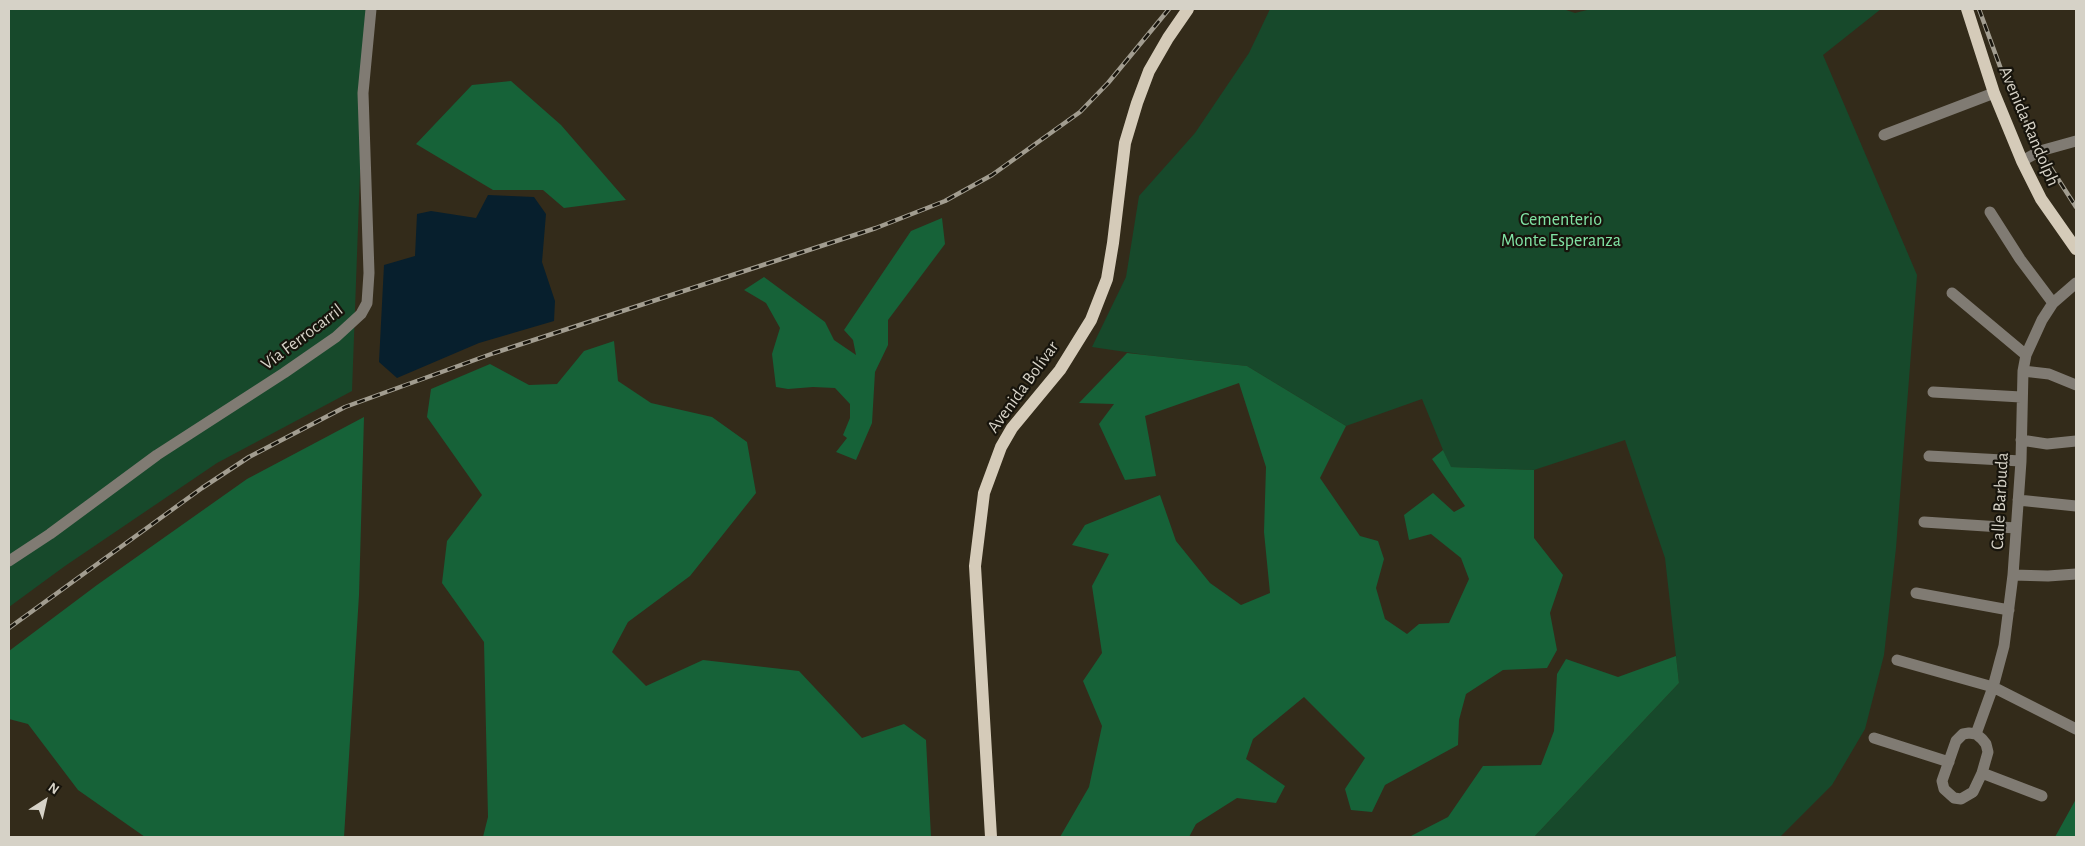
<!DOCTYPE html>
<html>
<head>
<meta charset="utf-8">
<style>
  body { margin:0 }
  #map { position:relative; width:2085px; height:846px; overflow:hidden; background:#332b1a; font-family:"Alegreya Sans",sans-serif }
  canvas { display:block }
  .frame { position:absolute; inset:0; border:10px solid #d6d2c7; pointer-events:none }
  .north { position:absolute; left:20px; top:776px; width:50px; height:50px; -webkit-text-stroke:4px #17140c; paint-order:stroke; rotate:35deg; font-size:14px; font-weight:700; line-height:20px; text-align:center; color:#d6d2c7 }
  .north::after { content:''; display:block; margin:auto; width:18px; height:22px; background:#d6d2c7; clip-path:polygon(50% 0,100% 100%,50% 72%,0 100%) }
</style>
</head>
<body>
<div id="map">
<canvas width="2085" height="846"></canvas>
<div class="frame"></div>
<div class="north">N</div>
</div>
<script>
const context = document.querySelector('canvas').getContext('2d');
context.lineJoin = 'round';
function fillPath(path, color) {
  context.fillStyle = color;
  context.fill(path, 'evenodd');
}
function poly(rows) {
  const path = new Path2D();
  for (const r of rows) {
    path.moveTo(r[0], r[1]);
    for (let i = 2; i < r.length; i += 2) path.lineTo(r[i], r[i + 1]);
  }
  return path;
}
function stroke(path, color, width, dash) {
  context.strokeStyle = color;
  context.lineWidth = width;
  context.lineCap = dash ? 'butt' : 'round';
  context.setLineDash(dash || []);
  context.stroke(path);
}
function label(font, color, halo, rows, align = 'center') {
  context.font = font + ' "Alegreya Sans",sans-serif';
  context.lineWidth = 4.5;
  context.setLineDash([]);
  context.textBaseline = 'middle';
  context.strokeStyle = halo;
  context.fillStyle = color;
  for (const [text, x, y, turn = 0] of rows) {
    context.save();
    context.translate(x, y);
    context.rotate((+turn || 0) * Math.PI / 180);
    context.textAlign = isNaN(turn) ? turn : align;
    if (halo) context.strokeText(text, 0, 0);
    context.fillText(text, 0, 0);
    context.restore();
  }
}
fillPath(poly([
  [9,9,366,9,352,391,217,463,65,566,9,607],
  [1270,9,1563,9,1575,13,1591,9,1881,9,1823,55,1917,275,1896,548,1884,655,1865,729,1832,785,1780,837,1534,837,1679,683,1665,558,1625,440,1534,470,1450,467,1422,399,1346,426,1247,366,1146,355,1092,347,1126,277,1139,196,1195,133,1249,53]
]), '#17492b');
fillPath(poly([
  [511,81,561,125,626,200,564,208,543,190,493,190,416,144,472,85],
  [942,218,945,244,888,320,888,345,875,372,872,423,856,460,836,452,847,438,843,435,850,418,850,404,835,388,813,387,788,389,776,387,772,354,780,328,766,303,744,290,764,277,825,322,834,340,856,355,853,340,844,330,911,231],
  [614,341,618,381,651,403,712,417,747,442,756,493,690,576,628,622,612,652,646,686,703,660,799,671,862,738,904,724,926,740,931,837,483,837,488,817,484,642,442,583,447,541,482,495,427,417,431,389,490,364,529,385,557,384,584,351],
  [1127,353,1247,366,1346,426,1320,478,1360,536,1378,541,1384,559,1376,588,1385,619,1407,634,1419,624,1449,623,1469,579,1461,558,1431,534,1409,540,1404,515,1433,493,1454,512,1465,506,1432,459,1443,450,1451,467,1534,470,1534,538,1563,575,1550,613,1557,650,1547,668,1503,670,1466,694,1459,720,1458,745,1385,785,1372,812,1351,810,1345,789,1365,758,1304,697,1253,739,1246,759,1285,786,1276,803,1237,798,1196,824,1189,837,1060,837,1089,787,1102,726,1083,681,1102,653,1092,586,1109,554,1072,545,1085,525,1160,495,1176,541,1210,583,1241,605,1270,593,1264,532,1266,467,1239,383,1145,416,1156,476,1125,480,1099,424,1114,404,1079,403],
  [364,417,359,595,344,837,145,837,78,790,28,724,9,719,9,651,97,585,247,479],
  [1676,656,1679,683,1534,837,1409,837,1448,817,1483,766,1541,765,1554,731,1557,674,1566,659,1618,677],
  [2076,799,2076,837,2055,837]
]), '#166238');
fillPath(poly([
  [488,195,534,197,546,214,542,262,555,301,554,321,479,343,397,378,379,362,384,265,415,256,417,214,431,211,476,218]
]), '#071f2d');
stroke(poly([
  [1884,135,1994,93],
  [2022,161,2040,151,2076,141],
  [1990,212,2020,259,2053,303],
  [1952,293,2026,355],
  [2023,371,2049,374,2076,385],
  [1933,392,2021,397],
  [2021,440,2047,444,2076,441],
  [1929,456,2021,461],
  [2018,500,2076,506],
  [1924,522,2016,528],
  [9,561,50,534,157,455,284,373,336,337,361,314,367,303,369,273,363,93,371,9],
  [2013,575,2048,576,2076,574],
  [1916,593,2009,610],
  [1897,660,1993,687,2076,729],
  [1969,733,1976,734,1982,739,1986,744,1988,752,1982,773,1973,792,1961,799,1954,798,1944,789,1942,781,1956,741,1963,734,1969,733],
  [1976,734,1993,687,2004,646,2013,575,2021,461,2023,371,2026,355,2042,320,2053,303,2076,283],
  [1874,738,1949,762],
  [1982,773,2042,796]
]), '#807b73', 11);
stroke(poly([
  [1967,9,1994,93,2022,161,2041,199,2076,249],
  [991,837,975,566,984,493,1001,447,1012,428,1060,370,1091,320,1107,279,1113,243,1125,143,1137,103,1149,71,1168,38,1188,9]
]), '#d5cbb9', 12);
const rail = poly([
  [1979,9,2002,72,2040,151,2076,207],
  [9,628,202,488,249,457,345,407,494,353,876,228,945,201,992,175,1080,112,1108,83,1169,9]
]);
stroke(rail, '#a29d90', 4.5);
stroke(rail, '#17140c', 2.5, [8]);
label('18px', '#d6d2c7', '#17140c', [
  ["Avenida Randolph",2029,126,67],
  ["Vía Ferrocarril",302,337,-37],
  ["Avenida Bolívar",1023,387,-54],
  ["Calle Barbuda",2000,501,-87]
]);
label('18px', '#81e3a4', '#17140c', [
  ["Cementerio",1561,220],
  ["Monte Esperanza",1561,241]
]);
</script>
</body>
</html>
